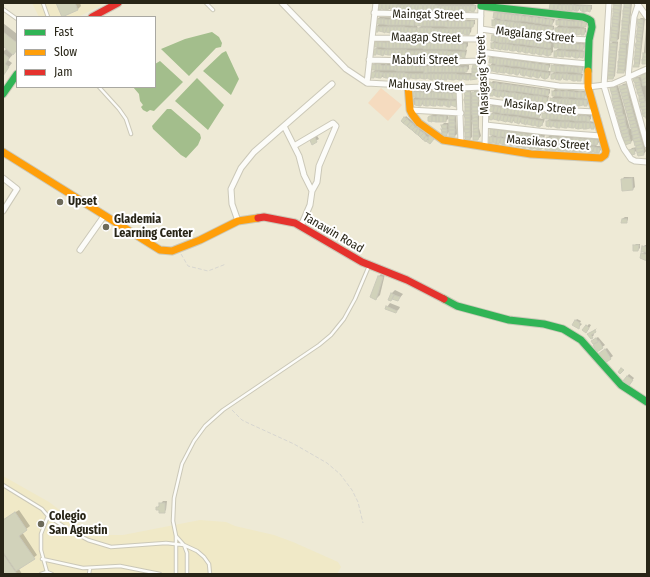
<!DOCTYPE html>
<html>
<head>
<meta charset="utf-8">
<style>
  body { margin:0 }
  #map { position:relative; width:650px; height:577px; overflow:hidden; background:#eeead6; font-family:"Fira Sans Condensed",sans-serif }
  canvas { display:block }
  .frame { position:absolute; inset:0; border:4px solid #282517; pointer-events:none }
  .legend { position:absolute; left:16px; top:16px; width:140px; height:72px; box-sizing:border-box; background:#fff; border:1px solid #a9a8a2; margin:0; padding:5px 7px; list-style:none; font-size:12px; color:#282517 }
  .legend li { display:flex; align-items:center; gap:8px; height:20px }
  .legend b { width:20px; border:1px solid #a9a8a2 }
</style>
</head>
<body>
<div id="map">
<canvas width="650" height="577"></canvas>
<div class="frame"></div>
<ul class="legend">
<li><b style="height:5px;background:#30b455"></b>Fast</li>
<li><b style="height:5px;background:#ff9f0a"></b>Slow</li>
<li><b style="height:5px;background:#e5322d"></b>Jam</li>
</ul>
</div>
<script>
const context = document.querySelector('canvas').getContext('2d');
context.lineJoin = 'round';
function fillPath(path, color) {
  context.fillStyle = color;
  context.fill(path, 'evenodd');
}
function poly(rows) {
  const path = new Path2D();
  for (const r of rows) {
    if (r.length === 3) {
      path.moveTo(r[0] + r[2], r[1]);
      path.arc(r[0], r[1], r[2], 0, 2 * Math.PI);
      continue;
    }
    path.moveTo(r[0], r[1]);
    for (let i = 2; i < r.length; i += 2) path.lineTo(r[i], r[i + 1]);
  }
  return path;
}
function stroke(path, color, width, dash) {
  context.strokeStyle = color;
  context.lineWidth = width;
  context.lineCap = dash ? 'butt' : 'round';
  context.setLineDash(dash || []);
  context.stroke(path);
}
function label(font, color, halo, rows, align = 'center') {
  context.font = font + ' "Fira Sans Condensed",sans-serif';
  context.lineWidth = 4;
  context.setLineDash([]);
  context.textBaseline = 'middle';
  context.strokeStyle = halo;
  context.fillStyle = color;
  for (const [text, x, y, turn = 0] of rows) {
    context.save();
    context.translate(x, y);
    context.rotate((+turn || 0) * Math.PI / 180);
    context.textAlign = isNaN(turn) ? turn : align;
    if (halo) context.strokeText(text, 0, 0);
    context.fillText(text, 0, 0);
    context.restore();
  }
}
fillPath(poly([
  [32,3,106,3,78,17,39,17],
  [3,476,49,502,77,523,103,535,123,535,200,520,226,522,235,526,274,535,293,542,338,562,341,567,337,574,3,574]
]), '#f0e9c7');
fillPath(poly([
  [381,88,402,105,388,121,368,103]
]), '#f5dbbf');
fillPath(poly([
  [212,32,219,37,222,43,221,47,216,48,189,76,161,49,185,39],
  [226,51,239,79,231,95,203,71,222,53],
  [160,61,183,82,154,111,150,110,147,112,143,110,141,107,143,105,140,101,139,94,133,87,155,87,155,64],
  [197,78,224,105,208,130,175,101],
  [167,109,171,109,200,134,201,138,198,145,186,158,181,155,153,129,152,126]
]), '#a3be8c');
fillPath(poly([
  [57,3,80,3,81,6,77,10],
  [381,3,474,3,473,4,476,5,476,9,474,11,461,11,444,9,438,10,418,9,417,10,404,8,402,9,388,9,381,8,379,4],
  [552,3,592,5,592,9,590,11,580,9,555,9,551,5],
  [615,3,622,3,619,39,616,41,618,42,615,76,613,78,611,43,614,41,611,40],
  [625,3,632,3,628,41,626,43,628,43,626,70,624,72,621,45,623,42,621,42],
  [497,10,555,19,554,22,551,25,554,26,554,29,552,31,539,29,536,30,533,28,513,27,495,24,493,20,496,17,495,12],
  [380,17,416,18,416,21,418,18,475,20,475,24,472,26,471,32,469,34,419,32,418,29,414,33,408,31,404,32,392,31,376,31,376,27,380,23,377,19],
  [417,25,422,25,418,29],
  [559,18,588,20,587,24,584,28,586,28,586,32,584,34,573,32,572,33,559,32,558,33,556,28,560,24,557,20],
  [641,18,645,18,640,64,638,66,634,66,639,26,638,20],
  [3,23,17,34,17,50,8,60,12,63,3,74,3,52,7,48,5,47,3,49],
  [647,27,647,62,643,63,646,28],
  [495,33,555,41,555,44,557,41,586,43,585,47,582,50,585,51,585,55,583,57,558,54,556,56,555,51,559,48,553,47,553,52,549,55,542,53,541,54,501,48,500,49,494,47,492,43,495,40,493,35],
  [377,40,421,42,468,42,468,46,464,50,467,50,466,55,464,57,464,56,448,56,446,55,445,56,439,55,438,56,434,55,422,56,413,54,410,56,401,54,395,55,377,53,376,54,374,50,378,46,375,46,375,42],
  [493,56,550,64,550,67,546,71,551,71,550,75,548,77,542,78,541,76,539,77,536,75,529,75,529,74,512,72,509,73,491,69,490,66,493,62,490,58],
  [375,63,422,65,469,65,469,69,465,73,473,73,474,65,476,63,480,63,479,76,474,80,469,78,468,79,427,77,426,78,411,77,410,78,406,77,400,78,396,77,381,77,374,76,372,73,376,69,372,65],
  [554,64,584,66,583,70,580,73,583,74,582,78,580,80,555,77,552,78,552,74,555,71,552,66],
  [644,73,647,73,647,123,634,80,636,77,642,76],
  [493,81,550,89,550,93,547,96,549,96,548,101,546,103,537,100,491,95,491,91,494,88,491,83],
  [628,83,646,151,644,154,639,155,637,150,634,153,630,150,632,148,637,147,634,139,631,142,625,144,611,89,613,86,618,85,630,129,632,129,621,86,623,84],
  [555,89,586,91,586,95,583,98,589,99,589,103,587,105,560,104,554,102,553,103,551,99,555,95,553,95,553,91],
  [415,90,458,91,458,95,455,99,458,99,458,104,456,106,444,104,442,105,428,104,412,105,412,100,416,96,413,92],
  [475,90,479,90,479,128,481,136,478,139,474,122,472,122,472,137,470,139,465,93,467,91,471,91,472,94],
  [493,104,542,110,541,115,538,118,543,119,543,114,546,111,591,115,591,119,588,121,596,122,596,126,594,128,590,127,579,128,575,126,547,126,547,121,550,118,545,118,544,122,540,126,513,121,512,122,502,119,490,118,491,114,494,111,490,110,491,106],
  [433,114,448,114,448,118,452,114,456,114,457,134,455,136,450,131,446,135,442,135,442,125,444,123,450,123,450,117,446,121,429,120,429,117],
  [406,116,429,135,436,136,430,142,427,140,426,141,402,121],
  [493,127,545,135,544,139,541,142,544,143,544,146,542,148,535,147,533,148,507,143,490,142,490,137,493,134,491,130],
  [316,134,319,139,312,143,310,138],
  [550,135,599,138,599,142,596,146,602,146,601,150,599,152,586,150,567,151,548,149,546,145,550,141,547,141,548,137],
  [624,177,634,177,635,187,633,189,622,180],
  [625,217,628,217,628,220,626,222,622,219],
  [636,244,640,244,640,248,638,250,634,246],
  [645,245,647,245,647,260,642,254,645,251,643,247],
  [382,273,385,274,380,295,376,299,379,276],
  [395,290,403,294,398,300,393,298,391,294],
  [390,303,400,307,399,309,396,312,387,307],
  [577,319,581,321,580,323,582,324,579,327,575,321],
  [589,324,591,325,588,330,587,326],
  [597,328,593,333,594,335,592,337,589,334],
  [598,337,605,345,598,350,592,341],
  [607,348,613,356,605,362,602,352],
  [629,374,634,378,630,383,623,382],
  [163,501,167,501,166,510,164,512,157,508],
  [19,510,30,526,22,532,37,555,19,569,22,574,3,574,3,520]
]), '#0003');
const building = poly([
  [56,3,75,3,78,10,62,17,56,3],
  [614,3,620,3,620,6,613,5,614,3],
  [624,3,630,4,630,8,624,7,624,3],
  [378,4,382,4,381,10,378,10,378,4],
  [382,4,386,4,386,10,382,9,382,4],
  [386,4,390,4,388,10,386,10,386,4],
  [390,4,393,4,393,10,390,9,390,4],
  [393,4,397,5,397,9,395,10,393,10,393,4],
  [550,4,554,4,554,9,549,10,550,4],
  [554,4,558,5,557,10,554,10,554,4],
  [397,5,400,5,400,10,397,9,397,5],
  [400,5,404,5,403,10,400,10,400,5],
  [404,5,407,5,407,11,404,9,404,5],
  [407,5,411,5,410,11,407,11,407,5],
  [411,5,415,5,415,11,411,9,411,5],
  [415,5,418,5,417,11,415,11,415,5],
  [418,5,423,5,423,11,418,10,418,5],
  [423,5,427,5,427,10,423,11,423,5],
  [427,5,431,5,431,11,427,10,427,5],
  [431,5,434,5,434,10,433,11,431,11,431,5],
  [434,5,438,6,438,11,434,10,434,5],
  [558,5,562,5,562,10,558,9,558,5],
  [562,5,566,5,566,10,564,11,562,10,562,5],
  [566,5,569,5,569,11,566,10,566,5],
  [569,5,573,5,573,10,571,11,569,11,569,5],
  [573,5,576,6,576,11,573,10,573,5],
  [614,5,620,6,620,10,613,9,614,5],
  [438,6,441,6,440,11,438,11,438,6],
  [441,6,445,6,445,12,441,11,441,6],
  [445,6,449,6,448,11,447,12,445,12,445,6],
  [449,6,452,6,452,12,448,11,449,6],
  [452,6,455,6,454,12,452,12,452,6],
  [455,6,459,6,459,12,455,11,455,6],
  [459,6,463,6,463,11,461,12,459,12,459,6],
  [463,6,466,6,466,12,463,11,463,6],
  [466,6,470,6,470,11,466,12,466,6],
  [470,6,475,6,474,12,470,11,470,6],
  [576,6,580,6,578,11,576,11,576,6],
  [580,6,583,6,583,12,580,10,580,6],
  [583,6,587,6,587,11,585,12,583,12,583,6],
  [587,6,591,6,590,12,587,11,587,6],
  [624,7,630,8,630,11,623,11,624,7],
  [613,9,620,10,619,13,613,12,613,9],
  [623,11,630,11,629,15,623,14,623,11],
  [494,12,498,13,497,18,493,18,494,12],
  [498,13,501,13,501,19,497,18,498,13],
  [501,13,505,14,504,20,501,20,501,13],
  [613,13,619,13,619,17,613,16,613,13],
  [505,14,508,14,508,20,504,19,505,14],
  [508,14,512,15,511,20,508,20,508,14],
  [623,14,629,15,629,18,623,17,623,14],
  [512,15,515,15,515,21,511,20,512,15],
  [515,15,518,16,518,21,515,21,515,15],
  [520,15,522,16,521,21,518,21,518,16,520,15],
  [522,16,525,17,525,21,521,21,522,16],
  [527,16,529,17,529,22,525,21,525,17,527,16],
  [613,16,619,17,619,20,612,19,613,16],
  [529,17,532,18,532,22,529,22,529,17],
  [534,17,536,17,535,23,532,22,532,18,534,17],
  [536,17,539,19,539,23,535,23,536,17],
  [623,17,629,18,629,22,622,21,623,17],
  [541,18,543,18,542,24,539,23,539,19,541,18],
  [543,18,546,20,545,24,542,24,543,18],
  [376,19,381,19,381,24,376,24,376,19],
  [381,19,384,19,384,24,381,24,381,19],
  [384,19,388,20,388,25,384,24,384,19],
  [391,19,391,25,388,25,388,20,391,19],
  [391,19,395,20,395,25,391,25,391,19],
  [396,19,399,19,398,25,395,25,396,19],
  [399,19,402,20,402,25,398,25,399,19],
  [404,19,406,20,406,25,402,25,402,20,404,19],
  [411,19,414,20,414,26,409,25,411,19],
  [547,19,550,19,549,25,545,24,546,20,547,19],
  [550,19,553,21,552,25,549,25,550,19],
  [612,19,619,20,618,24,612,23,612,19],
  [637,19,643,20,643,24,638,23,637,19],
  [406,20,410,20,409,25,406,25,406,20],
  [415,20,419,21,419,26,415,25,415,20],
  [421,20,423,20,423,26,419,26,419,21,421,20],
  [423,20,427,21,427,26,423,26,423,20],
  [428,20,430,21,430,26,427,26,427,21,428,20],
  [435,20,437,21,437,26,434,26,434,21,435,20],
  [492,20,496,20,495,26,492,26,492,20],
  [496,20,500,21,499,26,496,25,496,20],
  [556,20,560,21,560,25,556,25,556,20],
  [562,20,564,20,564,26,560,25,560,21,562,20],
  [564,20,567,21,567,26,564,26,564,20],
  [430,21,434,21,434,26,430,26,430,21],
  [437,21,441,21,441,26,437,26,437,21],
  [441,21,444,21,444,26,441,26,441,21],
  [444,21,448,22,448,27,444,26,444,21],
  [449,21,452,21,451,27,448,27,448,22,449,21],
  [452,21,455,22,455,27,451,27,452,21],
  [459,21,458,27,455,27,455,22,459,21],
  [459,21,462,22,462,27,458,27,459,21],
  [463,21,466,21,466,27,462,27,462,22,463,21],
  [466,21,470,22,470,27,466,27,466,21],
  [471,21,474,21,473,27,470,27,470,22,471,21],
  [500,21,504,21,502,27,499,26,500,21],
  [504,21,507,22,506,27,503,26,504,21],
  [567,21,571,21,571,26,567,26,567,21],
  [571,21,574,22,574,26,571,26,571,21],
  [576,21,578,21,578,26,574,26,574,22,576,21],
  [578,21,582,22,581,27,578,26,578,21],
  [583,21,586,22,586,27,581,27,582,22,583,21],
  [622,21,629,22,628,25,622,25,622,21],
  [507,22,510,22,509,27,506,27,507,22],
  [510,22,514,22,513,28,510,27,510,22],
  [514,23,517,23,517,28,513,28,514,23],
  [517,23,520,23,519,29,517,28,517,23],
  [520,23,524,24,522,29,519,29,520,23],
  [612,23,618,24,618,27,612,26,612,23],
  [637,23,643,24,643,28,638,27,637,23],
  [524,24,527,24,526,30,523,28,524,24],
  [527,24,531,25,529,30,526,30,527,24],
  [531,25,534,25,534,31,530,29,531,25],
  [534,25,538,26,536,31,534,31,534,25],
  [622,25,628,25,628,29,622,28,622,25],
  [375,26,379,27,378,32,375,32,375,26],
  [538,26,541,26,541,32,537,30,538,26],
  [541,26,545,27,544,31,543,32,541,32,541,26],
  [612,26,618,27,618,31,611,30,612,26],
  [379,27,383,27,383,32,379,31,379,27],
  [383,27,387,27,385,33,383,32,383,27],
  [387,27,390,27,390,33,386,32,387,27],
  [390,27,394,27,394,32,392,33,390,33,390,27],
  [394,27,397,27,397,33,394,32,394,27],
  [397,27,401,27,400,33,397,33,397,27],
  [401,27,404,27,404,33,401,32,401,27],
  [404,27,408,28,407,33,404,33,404,27],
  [545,27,548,27,548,33,544,31,545,27],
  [548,27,553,27,552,32,550,32,550,33,548,33,548,27],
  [638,27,643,28,642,31,637,31,638,27],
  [408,28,412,28,412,34,408,32,408,28],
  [412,28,416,28,416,32,414,32,414,34,412,34,412,28],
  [417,28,420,28,420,33,419,34,417,34,417,28],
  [420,28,424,28,424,34,420,33,420,28],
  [424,28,427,28,427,33,426,34,424,34,424,28],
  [427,28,431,28,431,34,427,33,427,28],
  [431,28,434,29,433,34,431,34,431,28],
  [555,28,559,28,558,34,555,34,555,28],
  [559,28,563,28,563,34,559,33,559,28],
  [563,28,567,28,565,34,563,34,563,28],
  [567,28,570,29,570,34,566,33,567,28],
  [622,28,628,29,628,32,621,32,622,28],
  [434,29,438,29,438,34,434,33,434,29],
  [438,29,441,29,440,35,438,34,438,29],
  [441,29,445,29,445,35,441,33,441,29],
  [445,29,449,29,447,35,445,35,445,29],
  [449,29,453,29,453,35,449,34,449,29],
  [453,29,456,29,455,35,453,35,453,29],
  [456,29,460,29,460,35,456,34,456,29],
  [460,29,464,29,462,35,460,35,460,29],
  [464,29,467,29,467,35,463,34,464,29],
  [467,29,470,29,469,35,467,35,467,29],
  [570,29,573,29,572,34,570,34,570,29],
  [573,29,577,29,576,35,573,34,573,29],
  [577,29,581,29,581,34,576,35,577,29],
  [581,29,585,29,584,35,581,35,581,29],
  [611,30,618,31,617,34,611,33,611,30],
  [637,31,642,31,642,35,637,34,637,31],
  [3,32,17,43,17,50,13,55,3,46,3,32],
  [621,32,628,32,627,36,621,36,621,32],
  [611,33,617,34,617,38,611,37,611,33],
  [637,34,642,35,641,38,636,37,637,34],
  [492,35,496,36,495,41,491,41,492,35],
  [496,36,499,36,498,42,495,41,496,36],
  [499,36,503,37,502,43,498,42,499,36],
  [621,36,627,36,627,40,621,39,621,36],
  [503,37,506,37,505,43,502,42,503,37],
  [506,37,510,38,509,43,506,43,506,37],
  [611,37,617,38,617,42,610,41,611,37],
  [636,37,641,38,641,42,637,41,636,37],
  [510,38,513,38,512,43,509,43,510,38],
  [513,38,516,39,516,44,512,43,513,38],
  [518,38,520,39,519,44,516,44,516,39,518,38],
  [520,39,523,40,523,44,519,44,520,39],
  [525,39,527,40,526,45,523,44,523,40,525,39],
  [621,39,627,40,627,44,620,43,621,39],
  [527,40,530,41,529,45,526,45,527,40],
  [532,40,534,40,533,46,529,45,530,41,532,40],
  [534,40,537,42,536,46,533,46,534,40],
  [539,41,540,41,540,47,536,46,537,42,539,41],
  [540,41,544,42,543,47,540,47,540,41],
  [637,41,641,42,641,45,635,45,637,41],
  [374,42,378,42,378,47,374,47,374,42],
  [378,42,382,42,382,47,378,47,378,42],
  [382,42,386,43,386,48,382,47,382,42],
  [387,42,389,42,389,48,386,48,386,43,387,42],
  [389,42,393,43,393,48,389,48,389,42],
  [394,42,396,42,396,48,393,48,394,42],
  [396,42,400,43,400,48,396,48,396,42],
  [401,42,404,43,403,48,400,48,400,43,401,42],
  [409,42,411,43,411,48,407,48,407,43,409,42],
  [544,42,547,42,547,48,543,47,544,42],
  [547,42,551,44,550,48,547,48,547,42],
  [404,43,407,43,407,48,403,48,404,43],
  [411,43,415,44,415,48,411,48,411,43],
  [415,43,420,44,420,48,415,48,415,43],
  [423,43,423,48,420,48,420,44,423,43],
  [423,43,427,44,427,49,423,49,423,43],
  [428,43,431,43,430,49,427,49,427,44,428,43],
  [431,43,434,44,434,49,430,49,431,43],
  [435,43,438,43,438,49,434,49,434,44,435,43],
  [438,43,441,44,441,49,438,49,438,43],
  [442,43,445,43,445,49,441,49,442,43],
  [445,43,448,44,448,49,445,49,445,43],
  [450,43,452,44,452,49,448,49,448,44,450,43],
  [491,43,495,43,494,49,491,48,491,43],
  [495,43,499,44,498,49,495,48,495,43],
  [554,43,558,44,558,48,554,48,554,43],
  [560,43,562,43,562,49,558,48,558,44,560,43],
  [562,43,565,44,565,49,562,49,562,43],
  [610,43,617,44,616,47,610,47,610,43],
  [452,44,455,44,455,49,452,49,452,44],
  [455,44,459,44,459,49,455,49,455,44],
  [459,44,463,45,463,50,459,49,459,44],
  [464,44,466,44,466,50,463,50,463,45,464,44],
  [499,44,503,44,501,50,498,49,499,44],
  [503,44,506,44,505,50,502,49,503,44],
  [506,44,509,45,508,50,505,50,506,44],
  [565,44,569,44,569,49,565,49,565,44],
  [569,44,572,45,572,49,569,49,569,44],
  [574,44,576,44,576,49,572,49,572,45,574,44],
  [576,44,580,45,579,50,576,49,576,44],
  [581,44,584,45,583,50,579,50,580,45,581,44],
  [620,44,626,45,626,49,620,48,620,44],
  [509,45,513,45,512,51,509,50,509,45],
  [635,45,641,45,640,49,636,48,635,45],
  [513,46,516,46,516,50,514,51,512,51,513,46],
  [516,46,519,46,518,52,516,50,516,46],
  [519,46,523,47,521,52,518,52,519,46],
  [523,47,526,47,525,53,522,51,523,47],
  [526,47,530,48,528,53,525,53,526,47],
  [610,47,616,47,616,51,610,50,610,47],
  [530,48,533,48,532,54,529,52,530,48],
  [533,48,536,48,535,54,532,54,533,48],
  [536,48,540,49,539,55,536,53,536,48],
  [620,48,626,49,626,52,619,52,620,48],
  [636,48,640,49,640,52,635,52,636,48],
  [373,49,377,49,376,55,373,55,373,49],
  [377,49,381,50,381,55,377,54,377,49],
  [540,49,544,49,542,55,539,55,540,49],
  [544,49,547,50,547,56,543,54,544,49],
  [381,50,385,50,383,56,381,55,381,50],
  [385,50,388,50,388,55,384,54,385,50],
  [388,50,392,50,391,55,388,55,388,50],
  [392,50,395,50,395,56,391,55,392,50],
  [395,50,399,50,398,56,395,56,395,50],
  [399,50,402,50,402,56,399,55,399,50],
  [402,50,406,50,405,56,402,56,402,50],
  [406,50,410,51,410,57,406,55,406,50],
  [547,50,551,50,551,55,549,55,549,56,547,56,547,50],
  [610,50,616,51,616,54,609,54,610,50],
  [410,51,414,51,414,55,412,55,412,56,410,57,410,51],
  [415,51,418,51,418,55,417,56,414,56,415,51],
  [418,51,422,51,421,57,418,55,418,51],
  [422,51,425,51,424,57,421,57,422,51],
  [425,51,429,51,428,57,425,56,425,51],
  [429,51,432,51,431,57,428,57,429,51],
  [432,51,436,51,435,57,432,56,432,51],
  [436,51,439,51,438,57,435,57,436,51],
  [439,51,443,51,443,57,439,56,439,51],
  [443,51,447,51,445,57,443,57,443,51],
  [447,51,451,52,450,57,446,56,447,51],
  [554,51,558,51,557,57,554,57,554,51],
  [558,51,562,51,562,57,558,56,558,51],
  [562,51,565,51,564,57,562,57,562,51],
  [565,51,569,52,569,57,565,56,565,51],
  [451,52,454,52,453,57,451,57,451,52],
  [454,52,458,52,458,58,454,57,454,52],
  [458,52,461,52,460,58,458,58,458,52],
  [461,52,465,52,465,58,461,57,461,52],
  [569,52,572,52,571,57,569,57,569,52],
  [572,52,576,52,575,58,572,56,572,52],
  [576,52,580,52,579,57,578,58,575,58,576,52],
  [580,52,584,52,583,58,579,57,580,52],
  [619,52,626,52,626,56,619,55,619,52],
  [635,52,640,52,640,56,635,56,635,52],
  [3,53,9,58,5,64,9,67,3,76,3,53],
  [643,53,647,54,647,57,643,57,643,53],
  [609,54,616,54,615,58,609,57,609,54],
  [619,55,626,56,625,59,619,59,619,55],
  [635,56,640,56,639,59,634,59,635,56],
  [490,57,493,59,493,63,489,63,490,57],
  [609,57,615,58,615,61,609,61,609,57],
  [643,57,647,57,647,60,642,60,643,57],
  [495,58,497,58,496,64,493,63,493,59,495,58],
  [497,58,500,59,500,65,496,65,497,58],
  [500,59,504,59,503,65,500,65,500,59],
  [504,59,507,60,507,65,503,65,504,59],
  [619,59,625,59,625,63,618,62,619,59],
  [634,59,639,59,639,63,635,63,634,59],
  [507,60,511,60,510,66,507,65,507,60],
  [511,60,514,61,514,66,510,66,511,60],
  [642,60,647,60,647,64,642,64,642,60],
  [514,61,518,61,517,66,514,66,514,61],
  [518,61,521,62,521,67,517,66,518,61],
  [609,61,615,61,615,65,608,64,609,61],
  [521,62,525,62,524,67,521,67,521,62],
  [525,62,528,63,527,68,524,67,525,62],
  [530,62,531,63,531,68,527,68,528,63,530,62],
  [618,62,625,63,625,66,618,66,618,62],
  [531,63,535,64,534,69,531,68,531,63],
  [536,63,538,64,538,69,534,69,535,64,536,63],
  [635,63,639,63,639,67,633,67,635,63],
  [371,64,376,65,376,70,371,70,371,64],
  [377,64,379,64,379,70,376,70,376,65,377,64],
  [379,64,383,66,383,70,379,70,379,64],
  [538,64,542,65,541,70,538,69,538,64],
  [543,64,545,65,545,70,541,70,542,65,543,64],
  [608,64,615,65,614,68,608,68,608,64],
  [386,65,386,70,383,70,383,66,386,65],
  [386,65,390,66,390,70,386,70,386,65],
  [391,65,394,65,394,70,390,70,390,66,391,65],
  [394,65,397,66,397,71,394,70,394,65],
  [399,65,401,65,401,71,397,71,397,66,399,65],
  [401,65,405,66,405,71,401,71,401,65],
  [406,65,408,65,408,71,405,71,405,66,406,65],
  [408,65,412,66,412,71,408,71,408,65],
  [413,65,416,66,416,71,412,71,412,66,413,65],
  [473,65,478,65,477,69,472,69,473,65],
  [489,65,493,66,491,72,488,71,489,65],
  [545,65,549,66,548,71,545,70,545,65],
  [551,65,556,66,556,72,551,72,551,65],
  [416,66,420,67,420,71,416,71,416,66],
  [424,66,424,71,420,71,420,67,424,66],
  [424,66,428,67,428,72,424,73,424,66],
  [429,66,431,66,431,72,428,72,428,67,429,66],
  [431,66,435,67,434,72,431,72,431,66],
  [436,66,438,66,438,72,434,72,435,67,436,66],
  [438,66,442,67,442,72,438,72,438,66],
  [443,66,445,66,445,72,442,72,443,66],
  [445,66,449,67,449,72,445,72,445,66],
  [450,66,452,66,452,72,449,72,449,67,450,66],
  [452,66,456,67,456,72,452,72,452,66],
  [493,66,496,66,496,72,492,71,493,66],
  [496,66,500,67,498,73,496,72,496,66],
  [556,66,560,66,560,72,556,71,556,66],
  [560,66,564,67,564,72,560,72,560,66],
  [565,66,568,66,567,72,564,72,564,67,565,66],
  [568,66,571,67,570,72,567,72,568,66],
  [618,66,625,66,624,70,618,69,618,66],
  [456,67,460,67,459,72,456,72,456,67],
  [460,67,463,68,463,72,459,72,460,67],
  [465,67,467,67,467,72,463,72,463,68,465,67],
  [500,67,504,67,503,73,499,72,500,67],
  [504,67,507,68,505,73,503,73,504,67],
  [571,67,574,67,574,72,570,72,571,67],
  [574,67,578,68,578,73,574,72,574,67],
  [579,67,582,67,582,73,578,73,578,68,579,67],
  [507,68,510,68,509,74,506,72,507,68],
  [510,68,513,69,513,73,512,74,509,74,510,68],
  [608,68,614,68,614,72,608,71,608,68],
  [472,69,477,69,478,73,472,72,472,69],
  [513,69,516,69,516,75,513,73,513,69],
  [516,69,520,69,518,75,516,75,516,69],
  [520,69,523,70,523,76,520,74,520,69],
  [618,69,624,70,624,73,617,73,618,69],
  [523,70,527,70,525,76,523,76,523,70],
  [527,70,531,71,530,77,526,75,527,70],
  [531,71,534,71,532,77,530,77,531,71],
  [534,71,537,72,537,78,533,76,534,71],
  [608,71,614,72,614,75,607,75,608,71],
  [371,72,376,72,374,78,371,78,371,72],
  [376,72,379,72,379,78,375,77,376,72],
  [379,72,383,73,381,78,379,78,379,72],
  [472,72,478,73,478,75,472,76,472,72],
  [537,72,541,72,539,78,537,78,537,72],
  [541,72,545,73,544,79,541,77,541,72],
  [383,73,386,73,386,78,383,77,383,73],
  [386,73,390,73,390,78,386,78,386,73],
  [390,73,394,73,393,79,390,78,390,73],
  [394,73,397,73,396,79,393,79,394,73],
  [397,73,400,73,400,79,397,78,397,73],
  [400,73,404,73,403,79,400,79,400,73],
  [404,73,408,74,408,79,404,78,404,73],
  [545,73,549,73,548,78,547,78,546,79,544,79,545,73],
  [408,74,411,74,410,79,408,79,408,74],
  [411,74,416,74,416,79,411,78,411,74],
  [416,74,420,74,420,78,416,79,416,74],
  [420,74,424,74,424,79,420,78,420,74],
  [424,74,427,74,427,78,426,79,424,79,424,74],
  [427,74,431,74,431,80,427,78,427,74],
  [431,74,434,74,433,80,431,80,431,74],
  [434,74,438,74,438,80,434,79,434,74],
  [438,74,442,74,441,79,440,80,438,80,438,74],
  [442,74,445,74,445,80,441,79,442,74],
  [445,74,448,74,447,80,445,80,445,74],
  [448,74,452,74,452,80,448,79,448,74],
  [452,74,456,74,456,79,454,80,452,80,452,74],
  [456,74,459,75,459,80,456,79,456,74],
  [551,74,556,74,554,79,551,79,551,74],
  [556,74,559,74,559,80,555,79,556,74],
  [559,74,563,74,561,80,559,80,559,74],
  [563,74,567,74,566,80,563,79,563,74],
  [567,74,570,75,568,80,566,80,567,74],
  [646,74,646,78,642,80,640,75,646,74],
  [459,75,463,75,462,80,459,80,459,75],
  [463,75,466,75,466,80,463,79,463,75],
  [466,75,470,75,469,80,466,80,466,75],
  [570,75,573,75,573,81,569,79,570,75],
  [573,75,577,75,577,80,575,81,573,81,573,75],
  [577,75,581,75,581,81,577,81,577,75],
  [607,75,614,75,613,79,607,79,607,75],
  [471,76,477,76,477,79,470,80,471,76],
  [638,78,640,82,635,83,634,82,633,79,638,78],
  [646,78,647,82,642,83,642,80,646,78],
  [490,82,494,84,493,88,489,88,490,82],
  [640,82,640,85,635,86,635,83,640,82],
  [647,82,647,85,643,86,642,83,647,82],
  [495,83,497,83,496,89,493,88,494,84,495,83],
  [497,83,501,85,500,90,496,90,497,83],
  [502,84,504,84,503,90,500,90,501,85,502,84],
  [504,84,508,85,507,90,504,90,504,84],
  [508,85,511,85,510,91,507,90,508,85],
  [511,85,514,86,514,91,510,91,511,85],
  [626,85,627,88,620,90,619,86,626,85],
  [640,85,641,88,637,90,635,86,640,85],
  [514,86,518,86,517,91,514,91,514,86],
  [518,86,521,87,521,92,517,91,518,86],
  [521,87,525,87,524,92,521,92,521,87],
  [525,87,528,88,528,93,524,92,525,87],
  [616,87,617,91,611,92,610,88,616,87],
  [528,88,532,88,531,93,528,93,528,88],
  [532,88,535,89,534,94,531,93,532,88],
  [537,88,538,89,538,94,534,94,535,89,537,88],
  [627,88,628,92,621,93,620,90,627,88],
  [641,88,642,92,637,93,637,90,641,88],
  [538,89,542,90,541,95,538,94,538,89],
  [543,89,545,90,545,95,541,95,542,90,543,89],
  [490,90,494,91,493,96,490,96,490,90],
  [545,90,549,91,548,96,545,95,545,90],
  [494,91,498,91,497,97,494,95,494,91],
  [498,91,501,92,500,97,497,97,498,91],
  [552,91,556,92,556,96,552,96,552,91],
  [558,91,560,91,560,96,556,96,556,92,558,91],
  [560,91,563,92,563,97,560,96,560,91],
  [565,91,567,91,567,97,563,97,563,92,565,91],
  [567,91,570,92,570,97,567,97,567,91],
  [617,91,618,94,612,95,611,92,617,91],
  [412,92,416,92,416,97,412,97,412,92],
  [416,92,420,92,420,98,416,97,416,92],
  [420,92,424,93,423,98,420,98,420,92],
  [425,92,427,92,427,98,423,98,424,93,425,92],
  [427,92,431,93,431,98,427,98,427,92],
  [432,92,434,92,434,98,431,98,432,92],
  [434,92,438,93,438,98,434,98,434,92],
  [464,92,470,92,470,96,465,96,464,92],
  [472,92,478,92,477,96,472,96,472,92],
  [501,92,505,92,504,98,501,96,501,92],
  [505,92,508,93,507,98,504,98,505,92],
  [570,92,574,92,574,97,570,97,570,92],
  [574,92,577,93,577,98,574,97,574,92],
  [579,92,581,92,581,98,577,98,577,93,579,92],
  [581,92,585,93,585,98,581,98,581,92],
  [628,92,628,95,622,97,621,93,628,92],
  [642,92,643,95,639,96,637,93,642,92],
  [438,93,442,93,441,98,438,98,438,93],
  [442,93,445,93,445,98,441,98,442,93],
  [445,93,449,93,449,99,445,98,445,93],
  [449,93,452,94,453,99,449,99,449,93],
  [454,93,457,93,457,98,453,99,452,94,454,93],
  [508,93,511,93,511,99,508,97,508,93],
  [511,93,515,93,515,98,513,99,511,99,511,93],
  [515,93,518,94,517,100,515,98,515,93],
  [518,94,522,94,520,100,517,100,518,94],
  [522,94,525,95,524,100,521,99,522,94],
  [618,94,619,98,612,99,612,95,618,94],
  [525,95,528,95,527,101,524,100,525,95],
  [528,95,532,96,531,101,528,100,528,95],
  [628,95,629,99,623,100,622,97,628,95],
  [643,95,644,98,639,100,639,96,643,95],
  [465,96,470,96,470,100,464,100,465,96],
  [472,96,477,96,478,100,472,100,472,96],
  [532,96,535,96,534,102,531,101,532,96],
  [535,96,539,96,538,102,535,101,535,96],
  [539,96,543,97,542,102,541,103,538,102,539,96],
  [543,97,547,98,547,104,542,102,543,97],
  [550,98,554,99,553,104,550,104,550,98],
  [619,98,620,101,613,102,612,99,619,98],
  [644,98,645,102,639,102,639,100,644,98],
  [554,99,558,99,558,105,554,103,554,99],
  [558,99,562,99,560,105,558,105,558,99],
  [562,99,565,99,565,105,561,104,562,99],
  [565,99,568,99,567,105,565,105,565,99],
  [568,99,572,100,571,106,568,104,568,99],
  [629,99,630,102,624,104,623,100,629,99],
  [415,100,419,100,419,106,415,105,415,100],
  [419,100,423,100,421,106,419,106,419,100],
  [423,100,426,100,426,106,423,105,423,100],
  [426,100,430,100,430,105,428,106,426,106,426,100],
  [430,100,434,100,433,106,430,105,430,100],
  [434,100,437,100,436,106,433,106,434,100],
  [437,100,440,101,440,106,437,105,437,100],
  [464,100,470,100,470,104,465,104,464,100],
  [472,100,478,100,478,102,477,103,472,103,472,100],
  [572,100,576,100,575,105,574,106,571,106,572,100],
  [576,100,579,100,579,106,576,106,576,100],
  [579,100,583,100,583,105,579,106,579,100],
  [583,100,587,100,587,106,584,106,583,100],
  [440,101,444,101,443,106,440,106,440,101],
  [444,101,448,101,448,107,444,105,444,101],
  [448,101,451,101,450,107,448,107,448,101],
  [451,101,456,101,456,107,451,105,451,101],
  [620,101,621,104,614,106,613,102,620,101],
  [630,102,631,106,625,107,624,104,630,102],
  [645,102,646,106,640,107,640,103,645,102],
  [472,103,477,103,478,107,472,107,472,103],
  [465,104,470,104,470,107,465,107,465,104],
  [621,105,622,108,615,109,614,106,621,105],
  [490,106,494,107,493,112,489,111,490,106],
  [496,106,498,107,497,112,493,112,494,107,496,106],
  [631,106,632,109,626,111,625,107,631,106],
  [646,106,647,109,642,110,640,107,646,106],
  [465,107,470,107,470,111,465,111,465,107],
  [472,107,478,107,477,111,472,111,472,107],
  [498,107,501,108,500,113,497,112,498,107],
  [502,107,505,108,504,114,500,113,501,108,502,107],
  [505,108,508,109,507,114,504,113,505,108],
  [510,108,511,108,511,114,507,114,508,109,510,108],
  [511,108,515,110,514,114,511,114,511,108],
  [622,108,622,112,616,113,615,110,622,108],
  [516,109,518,109,518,115,514,114,515,110,516,109],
  [518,109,522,111,521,115,518,115,518,109],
  [632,109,633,113,627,114,626,111,632,109],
  [647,109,647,112,642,114,642,110,647,109],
  [523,110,525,110,525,116,521,115,522,111,523,110],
  [525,110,529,112,528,116,525,116,525,110],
  [465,111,470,111,470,115,464,115,465,111],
  [472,111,477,111,478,114,472,114,472,111],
  [530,111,532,111,531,117,528,116,529,112,530,111],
  [532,111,536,112,535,117,531,117,532,111],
  [536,112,540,112,539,118,535,117,536,112],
  [622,112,623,115,617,116,616,113,622,112],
  [647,112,647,116,644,117,642,114,647,112],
  [542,113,547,114,546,119,542,118,542,113],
  [548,113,550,114,550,119,546,119,547,114,548,113],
  [633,113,634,116,628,118,627,114,633,113],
  [472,114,478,114,478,116,473,118,472,114],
  [490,114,494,114,493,119,491,120,489,119,490,114],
  [494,114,498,115,497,120,493,119,494,114],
  [550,114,554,114,554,119,550,119,550,114],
  [554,114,558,114,557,119,554,119,554,114],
  [558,114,561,115,561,120,557,119,558,114],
  [562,114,565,115,565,120,561,120,562,114],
  [464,115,470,115,470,118,465,118,464,115],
  [498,115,501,115,499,121,497,120,498,115],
  [501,115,504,116,503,121,500,120,501,115],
  [565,115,568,116,568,120,565,120,565,115],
  [570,115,572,115,572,120,568,120,568,116,570,115],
  [572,115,575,116,575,121,572,120,572,115],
  [577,115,579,116,578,121,575,121,575,116,577,115],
  [624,115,625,119,618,120,617,117,624,115],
  [430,116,432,116,432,122,428,121,428,117,430,116],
  [432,116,436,117,436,122,432,121,432,116],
  [437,116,439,116,439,122,436,122,436,117,437,116],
  [439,116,443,117,443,122,439,122,439,116],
  [444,116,446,116,446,122,443,122,444,116],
  [449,116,455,116,454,120,449,120,449,116],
  [504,116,508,116,507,121,506,122,503,121,504,116],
  [508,116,511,117,510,122,507,121,508,116],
  [579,116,582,116,582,121,578,121,579,116],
  [582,116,586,116,586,121,582,121,582,116],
  [586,116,589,117,590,122,586,121,586,116],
  [634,116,635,120,629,121,628,118,634,116],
  [404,117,407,119,403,123,401,121,404,117],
  [477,117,478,121,472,121,473,118,477,117],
  [511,117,514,117,512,123,510,122,511,117],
  [514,117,518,117,517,123,514,122,514,117],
  [518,117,521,118,519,124,517,123,518,117],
  [465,118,470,118,470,122,465,122,465,118],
  [521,118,525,119,524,124,521,123,521,118],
  [407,119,410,122,407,126,403,123,407,119],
  [525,119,528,119,526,125,524,124,525,119],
  [528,119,532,120,531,125,527,124,528,119],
  [625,119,625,122,619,124,618,120,625,119],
  [449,120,454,120,455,123,449,123,449,120],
  [532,120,535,120,535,125,533,126,531,125,532,120],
  [535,120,539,121,538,127,535,125,535,120],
  [635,120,636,123,630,125,629,121,635,120],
  [472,121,478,121,478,125,473,125,472,121],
  [539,121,543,121,542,126,541,125,540,127,538,127,539,121],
  [546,121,550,121,549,127,546,126,546,121],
  [550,121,554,122,552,127,550,127,550,121],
  [410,122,413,124,409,128,407,126,410,122],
  [465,122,470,122,470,125,465,125,465,122],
  [554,122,557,122,557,128,553,126,554,122],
  [557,122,561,122,560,128,557,128,557,122],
  [561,122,565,122,565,128,561,127,561,122],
  [565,122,569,122,567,128,565,128,565,122],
  [569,122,572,123,572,128,568,127,569,122],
  [625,122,626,126,620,127,619,124,625,122],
  [449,123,455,123,455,125,454,127,449,127,449,123],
  [572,123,576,123,574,128,572,128,572,123],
  [576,123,579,123,578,129,575,128,576,123],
  [579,123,583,123,583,128,578,129,579,123],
  [583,123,586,123,586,129,583,129,583,123],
  [586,123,590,123,590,128,586,129,586,123],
  [590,123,594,124,594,129,591,129,590,123],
  [636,123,637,127,630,128,630,125,636,123],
  [413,124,415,127,412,130,409,128,413,124],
  [441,125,447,125,446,129,442,128,441,125],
  [465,125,470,125,470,129,464,129,465,125],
  [473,125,478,125,478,128,473,129,473,125],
  [626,126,627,129,621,131,620,127,626,126],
  [415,127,418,128,415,133,412,130,415,127],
  [449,127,454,127,455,130,449,130,449,127],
  [637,127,638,130,632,132,631,128,637,127],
  [418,128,420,131,418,135,415,133,418,128],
  [478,128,478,132,473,132,473,129,478,128],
  [441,129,447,129,447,132,442,132,441,129],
  [464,129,470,129,470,132,465,133,464,129],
  [490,129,494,130,494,135,490,135,490,129],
  [628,129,628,133,622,134,621,131,628,129],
  [449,130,455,130,454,134,449,134,449,130],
  [494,130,498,130,497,136,494,135,494,130],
  [498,130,501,131,500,137,497,137,498,130],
  [638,130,639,134,632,135,632,132,638,130],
  [420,131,424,133,420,137,418,135,420,131],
  [501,131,505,131,504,137,501,136,501,131],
  [505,131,508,132,507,137,504,137,505,131],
  [442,132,447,132,447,136,441,136,442,132],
  [470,132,470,137,465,137,465,133,470,132],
  [473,132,478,132,479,136,473,136,473,132],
  [508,132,511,132,511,138,507,137,508,132],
  [511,132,515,133,514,138,511,138,511,132],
  [424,133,426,136,423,140,420,137,424,133],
  [515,133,518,133,518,138,514,138,515,133],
  [518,133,522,134,521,139,518,138,518,133],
  [523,133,525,134,525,139,521,139,523,133],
  [628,133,629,136,623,138,622,134,628,133],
  [449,134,454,134,455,137,449,137,449,134],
  [525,134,528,135,528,139,525,139,525,134],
  [530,134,532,135,531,140,528,139,528,135,530,134],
  [639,134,640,137,633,139,633,135,639,134],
  [314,135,317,142,312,145,309,138,314,135],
  [430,135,434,139,430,144,426,141,430,135],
  [532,135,536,136,535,141,531,140,532,135],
  [537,135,540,136,539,141,535,141,537,135],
  [473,136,479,136,478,140,473,140,473,136],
  [540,136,543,137,542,142,539,141,540,136],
  [629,136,630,140,624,141,623,138,629,136],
  [426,139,2.5],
  [465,137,470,137,470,140,466,140,465,137],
  [489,137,493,137,493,142,491,143,489,143,489,137],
  [493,137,497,138,496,144,493,142,493,137],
  [547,137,551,138,550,142,546,142,547,137],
  [552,137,555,137,554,142,550,142,551,138,552,137],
  [555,137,558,138,558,143,554,142,555,137],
  [560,137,562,137,561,143,558,143,558,138,560,137],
  [562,137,565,138,565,143,561,143,562,137],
  [640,137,641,141,634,142,633,139,640,137],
  [497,138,501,138,499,144,496,144,497,138],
  [501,138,504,139,503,145,500,143,501,138],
  [565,138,569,138,569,143,565,143,565,138],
  [569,138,572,139,572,144,569,143,569,138],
  [574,138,576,138,576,144,572,144,572,139,574,138],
  [576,138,579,139,579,144,576,144,576,138],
  [504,139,507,139,507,144,505,145,503,145,504,139],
  [507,139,510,140,510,145,507,144,507,139],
  [579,139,583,139,583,144,579,144,579,139],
  [583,139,587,140,586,145,583,144,583,139],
  [588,139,590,139,590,145,586,145,587,140,588,139],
  [590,139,594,140,594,145,590,145,590,139],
  [510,140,514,140,512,146,510,145,510,140],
  [514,140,517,141,516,146,513,145,514,140],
  [594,140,598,140,597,145,594,145,594,140],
  [630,140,631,143,625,145,624,141,630,140],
  [517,141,521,141,519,147,516,146,517,141],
  [521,141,524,142,524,148,520,146,521,141],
  [641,141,642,144,635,146,634,142,641,141],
  [524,142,528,142,526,148,524,148,524,142],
  [528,142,531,143,531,149,527,147,528,142],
  [531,143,535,143,534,148,533,149,531,149,531,143],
  [535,143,539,144,538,150,534,148,535,143],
  [539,144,543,144,542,149,540,149,540,150,538,150,539,144],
  [642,144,643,148,636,149,636,146,642,144],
  [545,145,549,145,548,151,545,150,545,145],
  [549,145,553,145,553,151,549,150,549,145],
  [553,145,557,145,556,151,553,151,553,145],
  [557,145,561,145,560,151,557,150,557,145],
  [561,145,564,146,563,152,560,151,561,145],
  [564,146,568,146,567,152,564,150,564,146],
  [568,146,571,146,570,152,567,152,568,146],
  [571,146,574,146,574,152,571,151,571,146],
  [582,146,582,152,579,152,578,147,582,146],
  [574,147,578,147,578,151,574,152,574,147],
  [582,147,586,147,586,151,582,152,582,147],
  [586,147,590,147,590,153,586,151,586,147],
  [590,147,594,147,592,153,590,153,590,147],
  [594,147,597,148,597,153,593,152,594,147],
  [597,148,600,148,599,153,597,153,597,148],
  [643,148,644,151,637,153,636,149,643,148],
  [634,149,635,154,632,155,628,150,634,149],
  [643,151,644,155,638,156,637,153,643,151],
  [632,178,633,190,622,191,621,179,632,178],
  [622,219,627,219,627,223,621,223,622,219],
  [633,245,639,245,638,251,633,251,633,245],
  [642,246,647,247,647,252,641,252,642,246],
  [641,253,647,255,647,261,640,258,641,253],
  [378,276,383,277,376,300,370,297,378,276],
  [391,293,394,295,391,301,388,300,391,293],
  [394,295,400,297,398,301,392,299,394,295],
  [386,306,397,311,396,313,385,309,386,306],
  [575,320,580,323,579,329,572,325,575,320],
  [586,325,589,328,586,333,582,330,586,325],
  [595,330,596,332,591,335,593,338,591,339,587,334,595,330],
  [596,338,598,342,593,344,591,341,596,338],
  [599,341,603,348,597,352,593,345,599,341],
  [605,349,611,359,605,363,598,354,605,349],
  [621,368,624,370,620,374,618,372,621,368],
  [627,376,633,380,628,387,622,382,627,376],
  [159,503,165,503,165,513,159,513,159,510,156,510,156,507,159,507,159,503],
  [15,512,27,530,19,536,35,559,16,571,3,552,3,520,15,512],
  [3,554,17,574,3,574,3,554]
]);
fillPath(building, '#d1d2ba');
stroke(building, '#cbcaba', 1);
const lane = poly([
  [43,3,48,17],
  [206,3,213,10],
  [3,9,17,19],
  [99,87,119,109,126,119,131,134],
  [3,485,42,509,48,516,69,530,88,540,111,547,166,543,184,545,197,551,204,557,209,564,210,574],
  [176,536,184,545,187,553,187,574],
  [42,559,83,568,120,566,160,574],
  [47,572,41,550,41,534,48,516],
  [41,574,47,572,52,574],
  [89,574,90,568],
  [176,574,176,536,173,521,174,498,182,464,194,441,205,426,223,410,319,345,331,335,344,319,355,299,369,266]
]);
const street = poly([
  [282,3,346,69,367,83],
  [609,3,604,86,619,137,624,149,631,159,635,161,647,162],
  [637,3,647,17],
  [481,4,480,52,483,68,486,101,485,147],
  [638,5,634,17,628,77,647,145],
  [374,13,481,16],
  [481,29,536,37,589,40],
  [372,38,480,39],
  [480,52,544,60,588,64],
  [369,60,448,62,481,61],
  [483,75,559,86,588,87,613,84,647,69],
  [367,83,459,88,484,87],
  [367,83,376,3],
  [459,88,461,143],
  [486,101,554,110,595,112],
  [410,110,461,113],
  [486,125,546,132,601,136],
  [284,126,299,156,304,175,312,191],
  [294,146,333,123,336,126,319,166,317,182,312,191,310,205,301,226],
  [3,178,17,189,3,211],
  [238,221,232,204,231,189,241,168,254,152,332,84],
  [80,250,104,216]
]);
const fast = poly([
  [481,6,583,17,588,19,591,21,592,27,589,40,588,71],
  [3,94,17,74],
  [444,299,457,306,509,320,544,324,563,329,581,340,621,385,647,402]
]);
const slow = poly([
  [408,85,410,110,412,114,419,123,443,140,531,154,601,158,605,155,606,151,588,87,588,71],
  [3,152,160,250,172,251,200,240,238,221,258,218]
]);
const jam = poly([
  [92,17,118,3],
  [258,218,264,217,295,223,362,262,407,280,444,299]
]);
stroke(lane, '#cbc8b8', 4.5);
stroke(street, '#cbc8b8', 7);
stroke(fast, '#cbc8b8', 9);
stroke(slow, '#cbc8b8', 9);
stroke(jam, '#cbc8b8', 9);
stroke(poly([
  [181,254,188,266,208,271,226,264],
  [232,410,242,420,248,423,294,444,327,463,340,474,352,490,358,502,363,523]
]), '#d7d6d0', 1, [4, 2]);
stroke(lane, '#fcfcf9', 2.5);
stroke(street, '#fcfcf9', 5);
stroke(fast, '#30b455', 7);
stroke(slow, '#ff9f0a', 7);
stroke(jam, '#e5322d', 7);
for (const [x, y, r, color] of [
  [60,202,4,"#6d6a5a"],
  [106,227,4,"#6d6a5a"],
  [41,524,4,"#6d6a5a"]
]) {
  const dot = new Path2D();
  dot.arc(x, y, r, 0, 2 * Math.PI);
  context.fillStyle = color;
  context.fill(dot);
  stroke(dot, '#fff', 1.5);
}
label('12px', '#282517', '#fff', [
  ["Maingat Street",428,15,1],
  ["Magalang Street",535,35,6],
  ["Maagap Street",426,38,1],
  ["Mabuti Street",425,61],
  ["Masigasig Street",483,75,-93],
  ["Mahusay Street",426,86,3],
  ["Masikap Street",540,107,6],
  ["Maasikaso Street",548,143,5],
  ["Tanawin Road",333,233,30]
]);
label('bold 12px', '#282517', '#fff', [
  ["Upset",68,202],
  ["Glademia",114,220],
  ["Learning Center",114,234],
  ["Colegio",49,517],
  ["San Agustin",49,531]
], 'left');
</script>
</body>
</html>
